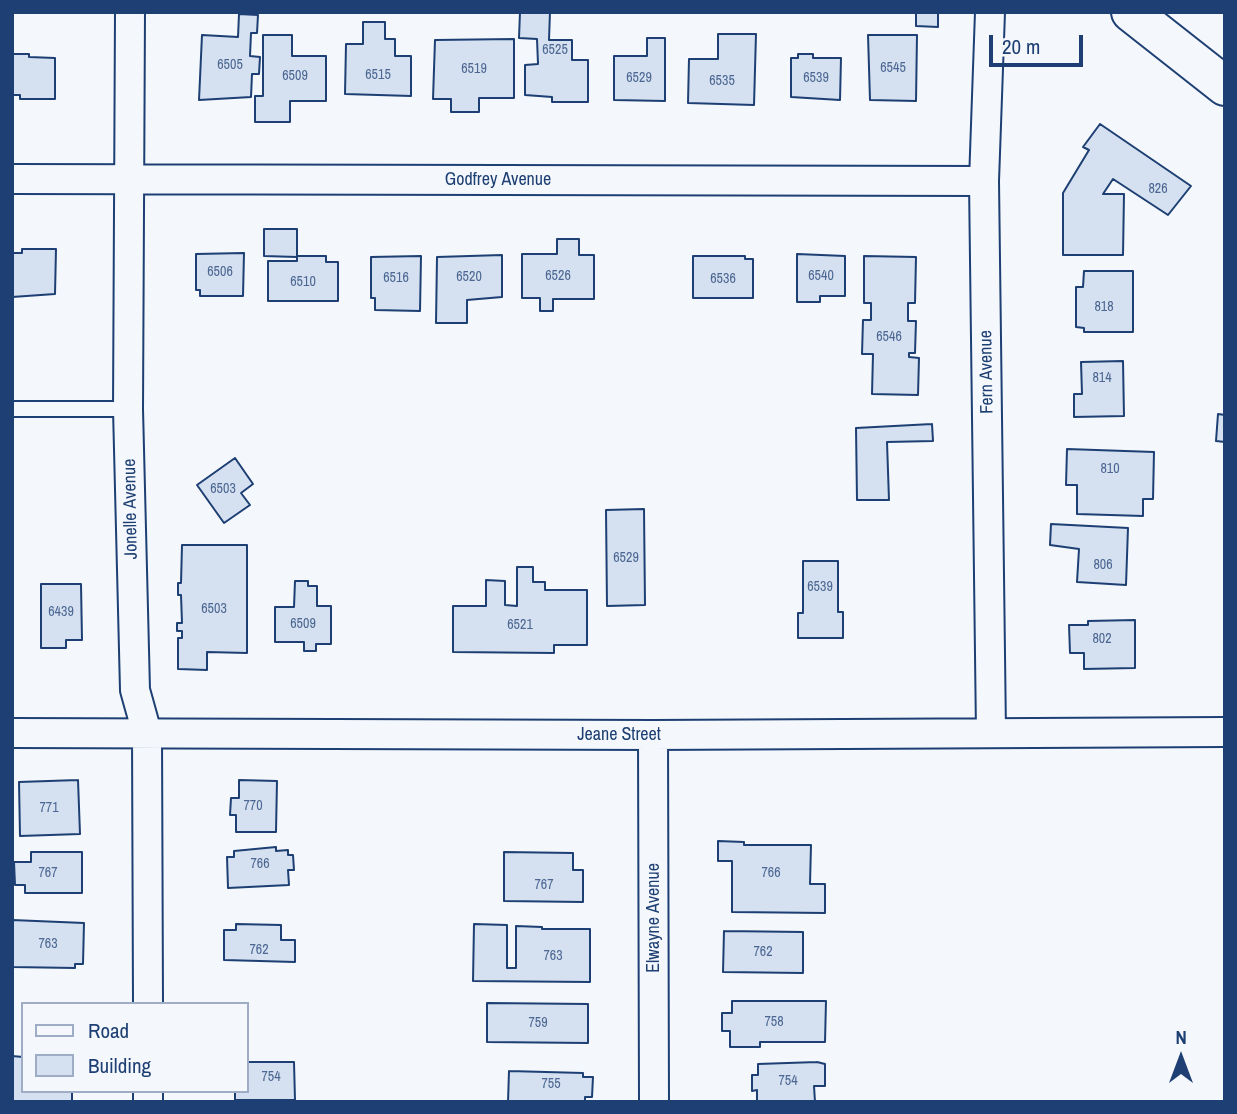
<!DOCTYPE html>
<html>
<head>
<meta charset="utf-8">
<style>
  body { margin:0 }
  #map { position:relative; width:1237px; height:1114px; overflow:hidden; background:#f4f7fb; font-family:"Archivo Narrow",sans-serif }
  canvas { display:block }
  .frame { position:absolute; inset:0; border:14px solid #1d3f73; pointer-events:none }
  .legend { position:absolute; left:21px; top:1002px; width:228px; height:91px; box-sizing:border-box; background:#f4f7fb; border:2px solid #9eadc5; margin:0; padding:9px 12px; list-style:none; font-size:21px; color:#1d3f73 }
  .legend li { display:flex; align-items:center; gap:14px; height:35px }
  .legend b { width:35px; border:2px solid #9eadc5 }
  .north { position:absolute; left:1146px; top:1023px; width:70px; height:70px; -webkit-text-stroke:5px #f4f7fb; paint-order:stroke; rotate:0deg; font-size:19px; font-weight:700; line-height:28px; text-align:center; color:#1d3f73 }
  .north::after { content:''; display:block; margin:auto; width:24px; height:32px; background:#1d3f73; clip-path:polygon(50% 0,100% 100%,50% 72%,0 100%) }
  .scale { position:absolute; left:989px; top:35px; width:94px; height:32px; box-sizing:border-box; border:4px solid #1d3f73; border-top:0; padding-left:9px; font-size:21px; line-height:24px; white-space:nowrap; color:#1d3f73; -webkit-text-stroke:5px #f4f7fb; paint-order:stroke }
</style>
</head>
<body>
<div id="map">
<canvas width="1237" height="1114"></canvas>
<div class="frame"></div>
<ul class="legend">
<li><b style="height:9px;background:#f4f7fb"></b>Road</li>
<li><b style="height:19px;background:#d5e0f0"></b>Building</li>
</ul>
<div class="north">N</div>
<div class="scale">20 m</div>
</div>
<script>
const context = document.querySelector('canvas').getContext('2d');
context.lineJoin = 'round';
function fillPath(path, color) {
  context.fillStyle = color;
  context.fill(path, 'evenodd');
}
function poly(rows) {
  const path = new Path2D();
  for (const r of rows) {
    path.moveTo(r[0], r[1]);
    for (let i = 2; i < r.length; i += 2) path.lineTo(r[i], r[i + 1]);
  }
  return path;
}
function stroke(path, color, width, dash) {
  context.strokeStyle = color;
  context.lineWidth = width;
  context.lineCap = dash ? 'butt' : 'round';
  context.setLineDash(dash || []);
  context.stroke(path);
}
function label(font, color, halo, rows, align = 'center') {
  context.font = font + ' "Archivo Narrow",sans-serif';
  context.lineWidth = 5;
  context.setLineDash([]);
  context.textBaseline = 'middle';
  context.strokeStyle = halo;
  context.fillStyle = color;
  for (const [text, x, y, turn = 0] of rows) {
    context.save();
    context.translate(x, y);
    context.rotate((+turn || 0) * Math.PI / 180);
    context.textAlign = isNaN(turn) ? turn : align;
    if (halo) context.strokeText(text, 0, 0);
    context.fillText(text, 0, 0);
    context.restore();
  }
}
const building = poly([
  [520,12,550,12,549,40,572,40,572,60,588,60,588,102,552,102,552,97,525,95,525,65,538,64,537,39,519,38,520,12],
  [916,12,938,12,938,27,916,26,916,12],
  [239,14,258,15,257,33,251,33,250,56,260,57,259,74,252,74,251,97,199,100,202,35,238,37,239,14],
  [363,22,385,22,385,39,395,39,395,56,411,56,411,96,345,94,346,44,363,44,363,22],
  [718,34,756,34,754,105,688,103,689,59,718,59,718,34],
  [263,35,292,35,292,56,326,56,326,101,290,101,290,122,255,122,255,96,263,96,263,35],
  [868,35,917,35,916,101,870,100,868,35],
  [647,38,665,38,665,101,614,100,614,56,647,56,647,38],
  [514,39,514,98,479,98,479,112,451,112,451,99,433,99,435,40,514,39],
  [12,54,29,54,29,57,55,58,55,99,20,99,20,95,12,95,12,54],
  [798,54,813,54,813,58,841,58,840,100,791,97,791,58,798,58,798,54],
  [1100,124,1191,186,1168,215,1113,179,1103,194,1124,194,1123,255,1063,255,1063,193,1089,150,1083,147,1100,124],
  [264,229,297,229,297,256,326,256,326,262,338,262,338,301,268,301,268,261,297,261,297,257,264,256,264,229],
  [557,239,579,239,579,255,594,255,594,299,553,299,553,311,540,311,540,298,522,298,522,254,557,254,557,239],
  [22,249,56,249,55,294,12,297,12,253,22,253,22,249],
  [244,253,243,296,200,296,200,290,196,290,196,254,244,253],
  [797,254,845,256,845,296,820,296,820,302,797,302,797,254],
  [502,255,502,297,467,300,467,323,436,323,437,257,502,255],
  [421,256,420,311,375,310,375,298,371,298,371,257,421,256],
  [693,256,745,256,745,259,753,259,753,298,693,298,693,256],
  [864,256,916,257,915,303,908,303,908,321,916,321,915,353,909,353,909,357,919,358,918,395,872,394,873,354,862,354,863,320,871,320,871,303,864,303,864,256],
  [1084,271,1133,271,1133,332,1084,332,1084,328,1076,327,1076,287,1083,287,1084,271],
  [1123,361,1124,416,1074,417,1074,394,1082,394,1081,362,1123,361],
  [1218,414,1225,415,1225,442,1216,441,1218,414],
  [932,424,933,441,887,442,889,500,857,500,856,428,932,424],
  [1067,449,1154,452,1153,499,1143,499,1143,516,1077,514,1077,485,1066,485,1067,449],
  [235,458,253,484,241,493,250,505,224,523,197,485,235,458],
  [644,509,645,605,607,606,606,510,644,509],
  [1051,524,1128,528,1126,585,1077,582,1079,549,1050,545,1051,524],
  [182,545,247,545,247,653,207,652,207,670,178,669,178,638,182,638,182,631,177,631,177,623,182,623,181,595,178,595,178,583,181,583,182,545],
  [803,561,838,561,838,612,843,612,843,638,798,638,798,613,803,613,803,561],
  [517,567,533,567,533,582,545,582,545,590,587,590,587,645,554,645,554,653,453,652,453,606,486,606,486,580,505,581,505,605,517,606,517,567],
  [295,581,308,581,308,586,317,586,317,606,331,606,331,644,316,644,316,651,304,651,304,642,275,642,275,607,294,607,295,581],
  [41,584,81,584,82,640,66,640,66,648,41,648,41,584],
  [1135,620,1135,668,1084,669,1084,653,1070,653,1069,625,1088,625,1088,621,1135,620],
  [78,780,80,834,20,836,19,782,78,780],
  [239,780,277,781,276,832,236,832,236,815,230,815,231,798,239,798,239,780],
  [718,841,744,842,744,845,811,845,810,884,825,884,825,913,732,912,732,861,718,861,718,841],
  [276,847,276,851,288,850,288,855,293,855,294,870,288,870,289,885,228,888,227,857,234,857,234,851,276,847],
  [31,852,82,852,82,893,25,893,25,885,15,885,14,862,31,862,31,852],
  [504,852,573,853,573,870,583,870,583,902,504,901,504,852],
  [12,920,84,923,83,964,75,964,75,968,12,967,12,920],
  [236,924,281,925,281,940,295,940,295,962,224,960,224,930,236,930,236,924],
  [474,924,507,925,507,968,516,968,516,926,542,927,542,929,590,929,590,982,473,981,474,924],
  [724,931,803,932,803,973,723,972,724,931],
  [732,1001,826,1001,825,1042,760,1042,760,1047,730,1047,730,1031,722,1031,722,1013,732,1013,732,1001],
  [487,1003,588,1004,588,1043,487,1042,487,1003],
  [12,1056,23,1057,23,1091,72,1091,72,1102,12,1102,12,1056],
  [247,1062,294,1062,295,1100,235,1100,235,1091,247,1091,247,1062],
  [817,1062,825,1064,825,1086,814,1086,815,1102,757,1102,757,1090,752,1091,752,1075,758,1075,758,1064,817,1062],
  [509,1071,583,1073,583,1077,593,1077,592,1097,585,1097,585,1102,508,1102,509,1071]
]);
fillPath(building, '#d5e0f0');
stroke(building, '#1d3f73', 2);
const service = poly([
  [12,409,128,409]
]);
const minor = poly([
  [130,12,128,409,135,690,147,733,148,1004],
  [990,12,984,181,991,733],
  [12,179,984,181],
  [12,733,653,735,1225,732],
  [653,735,654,1102],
  [148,1091,148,1102]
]);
const secondary = poly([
  [1131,12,1225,86]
]);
stroke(service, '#1d3f73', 18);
stroke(minor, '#1d3f73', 32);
stroke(secondary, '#1d3f73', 42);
stroke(service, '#f4f7fb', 14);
stroke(minor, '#f4f7fb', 28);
stroke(secondary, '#f4f7fb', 38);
label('14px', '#4b6792', null, [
  ["6525",555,50],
  ["6505",230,65],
  ["6545",893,68],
  ["6519",474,69],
  ["6515",378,75],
  ["6509",295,76],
  ["6529",639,78],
  ["6539",816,78],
  ["6535",722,81],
  ["826",1158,189],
  ["6506",220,272],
  ["6526",558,276],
  ["6540",821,276],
  ["6520",469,277],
  ["6516",396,278],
  ["6536",723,279],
  ["6510",303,282],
  ["818",1104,307],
  ["6546",889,337],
  ["814",1102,378],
  ["810",1110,469],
  ["6503",223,489],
  ["6529",626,558],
  ["806",1103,565],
  ["6539",820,587],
  ["6503",214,609],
  ["6439",61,612],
  ["6509",303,624],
  ["6521",520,625],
  ["802",1102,639],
  ["770",253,806],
  ["771",49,808],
  ["766",260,864],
  ["767",48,873],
  ["766",771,873],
  ["767",544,885],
  ["763",48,944],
  ["762",259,950],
  ["762",763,952],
  ["763",553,956],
  ["758",774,1022],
  ["759",538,1023],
  ["754",271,1077],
  ["754",788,1081],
  ["755",551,1084]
]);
label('18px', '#1d3f73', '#f4f7fb', [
  ["Godfrey Avenue",498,180],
  ["Fern Avenue",987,372,-91],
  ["Jonelle Avenue",131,509,-91],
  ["Jeane Street",619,735],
  ["Elwayne Avenue",654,918,-90]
]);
</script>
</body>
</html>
